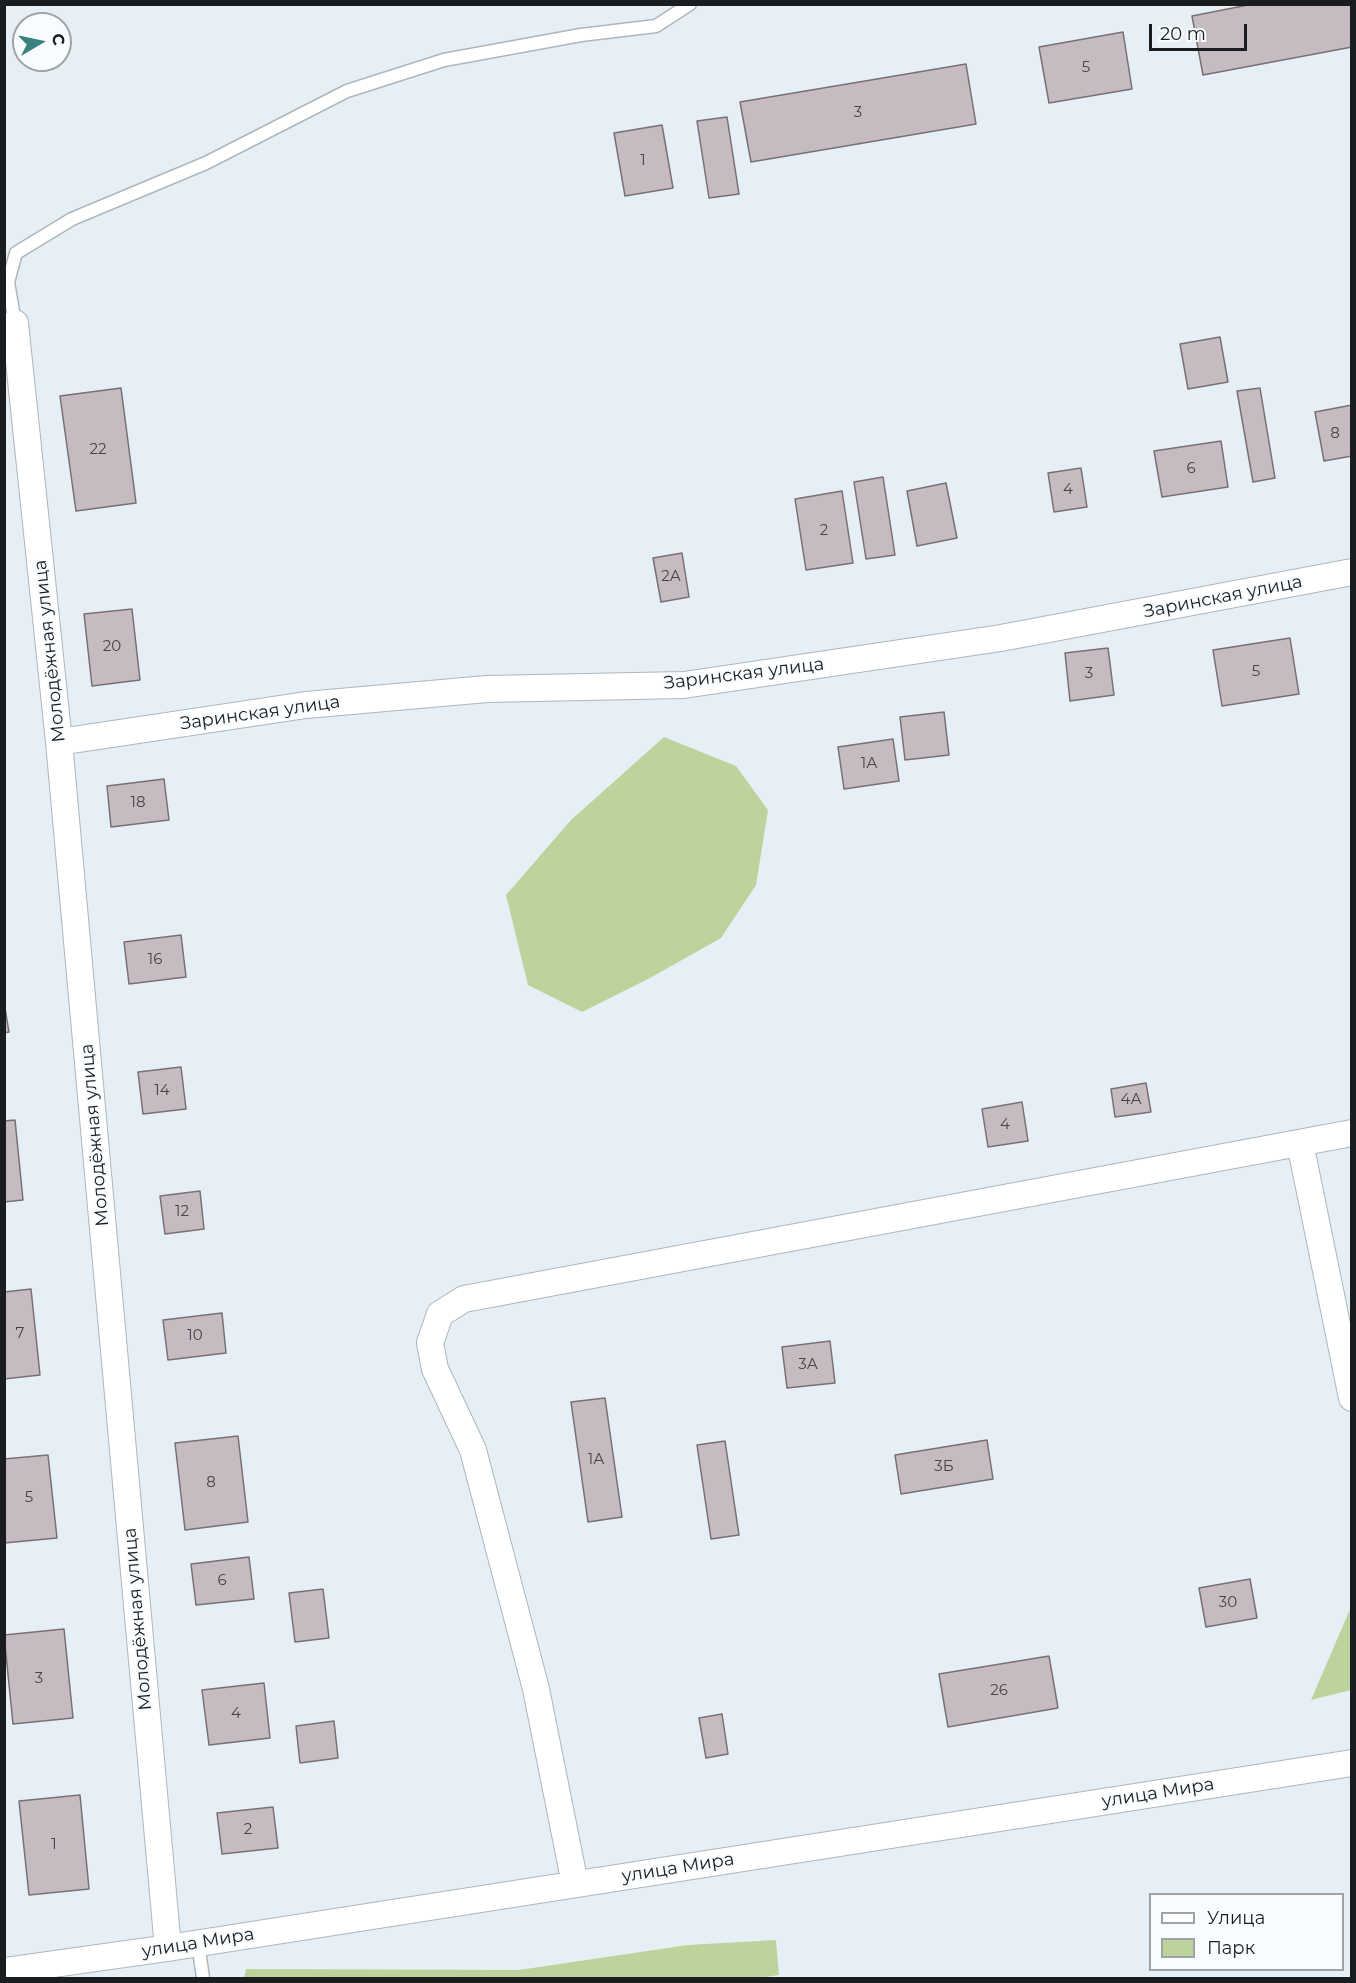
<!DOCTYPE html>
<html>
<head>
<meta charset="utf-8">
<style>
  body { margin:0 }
  #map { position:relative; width:1356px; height:1983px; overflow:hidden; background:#e6eff6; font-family:Montserrat,sans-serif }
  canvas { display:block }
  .frame { position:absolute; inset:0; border:6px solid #1a1d1f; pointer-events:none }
  .legend { position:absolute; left:1149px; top:1893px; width:195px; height:78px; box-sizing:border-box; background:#f8fcfe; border:2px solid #9fa3a5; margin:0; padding:8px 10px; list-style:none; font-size:18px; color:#1a1d1f }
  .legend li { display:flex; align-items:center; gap:12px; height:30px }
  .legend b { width:30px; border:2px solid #9fa3a5 }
  .north { position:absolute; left:12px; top:12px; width:60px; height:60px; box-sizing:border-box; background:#f8fcfe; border:2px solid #9fa3a5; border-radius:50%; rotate:81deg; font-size:16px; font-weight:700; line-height:24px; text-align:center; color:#1a1d1f }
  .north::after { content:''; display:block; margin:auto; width:21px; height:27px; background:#39817e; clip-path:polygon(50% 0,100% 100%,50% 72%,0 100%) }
  .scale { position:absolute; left:1149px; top:24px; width:98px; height:27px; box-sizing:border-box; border:3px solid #1a1d1f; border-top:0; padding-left:8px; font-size:18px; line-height:21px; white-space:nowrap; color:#1a1d1f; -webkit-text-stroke:4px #f8fcfe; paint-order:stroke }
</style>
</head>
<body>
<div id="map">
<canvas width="1356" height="1983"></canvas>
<div class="frame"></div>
<ul class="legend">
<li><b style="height:8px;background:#fff"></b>Улица</li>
<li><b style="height:16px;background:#bcd49c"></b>Парк</li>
</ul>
<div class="north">С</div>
<div class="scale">20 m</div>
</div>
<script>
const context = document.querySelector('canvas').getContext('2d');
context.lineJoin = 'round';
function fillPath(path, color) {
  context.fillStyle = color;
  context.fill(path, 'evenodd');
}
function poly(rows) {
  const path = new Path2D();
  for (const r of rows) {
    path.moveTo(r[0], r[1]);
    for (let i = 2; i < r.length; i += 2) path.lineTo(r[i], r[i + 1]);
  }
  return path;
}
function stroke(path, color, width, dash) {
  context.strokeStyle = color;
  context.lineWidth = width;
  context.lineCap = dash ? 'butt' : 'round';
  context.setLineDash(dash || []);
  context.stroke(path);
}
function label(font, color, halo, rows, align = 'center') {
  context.font = font + ' Montserrat,sans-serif';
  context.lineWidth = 4.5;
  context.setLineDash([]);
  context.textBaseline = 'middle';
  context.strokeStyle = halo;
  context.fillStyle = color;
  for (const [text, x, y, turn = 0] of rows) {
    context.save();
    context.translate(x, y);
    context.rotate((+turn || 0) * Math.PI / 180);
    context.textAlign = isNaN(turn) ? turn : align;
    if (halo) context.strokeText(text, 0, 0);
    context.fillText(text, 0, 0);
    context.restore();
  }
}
fillPath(poly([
  [664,737,736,766,768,810,756,885,721,938,650,978,582,1012,528,985,506,895,571,820],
  [1351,1607,1351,1690,1311,1700],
  [776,1940,779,1975,758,1978,244,1978,246,1969,519,1970,688,1945]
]), '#bcd49c');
const building = poly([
  [1253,4,1352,4,1352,47,1203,75,1192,16,1253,4],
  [1123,32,1132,89,1049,103,1039,47,1123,32],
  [966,64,976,124,751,162,740,102,966,64],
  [727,117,739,194,709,198,697,121,727,117],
  [662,125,673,188,625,196,614,133,662,125],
  [1220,337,1228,382,1188,389,1180,344,1220,337],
  [121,388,136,503,76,511,60,396,121,388],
  [1260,388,1275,478,1253,482,1237,391,1260,388],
  [1352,405,1352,456,1324,461,1315,412,1352,405],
  [1221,441,1228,487,1162,497,1154,451,1221,441],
  [1081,468,1087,507,1054,512,1048,473,1081,468],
  [883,477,895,555,866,559,854,482,883,477],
  [946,483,957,538,917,546,907,491,946,483],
  [842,491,853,563,806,570,795,499,842,491],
  [682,553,689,597,661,602,653,558,682,553],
  [132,609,140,680,92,686,84,614,132,609],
  [1290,638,1299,694,1222,706,1213,650,1290,638],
  [1108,648,1114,695,1070,701,1065,653,1108,648],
  [944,712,949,755,905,760,900,717,944,712],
  [893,739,899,781,844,789,838,747,893,739],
  [164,779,169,820,111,827,107,786,164,779],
  [181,935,186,977,129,984,124,942,181,935],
  [4,1002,9,1032,4,1033,4,1002],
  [181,1067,186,1109,143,1114,138,1072,181,1067],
  [1146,1083,1151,1112,1115,1117,1111,1089,1146,1083],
  [1022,1102,1028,1141,988,1147,982,1109,1022,1102],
  [15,1120,23,1200,4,1202,4,1121,15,1120],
  [200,1191,204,1229,165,1234,160,1196,200,1191],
  [31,1289,40,1375,4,1379,4,1292,31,1289],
  [222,1313,226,1353,168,1360,163,1320,222,1313],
  [830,1341,835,1383,787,1388,782,1347,830,1341],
  [605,1398,622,1517,588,1522,571,1402,605,1398],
  [238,1436,248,1522,185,1530,175,1443,238,1436],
  [987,1440,993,1479,901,1494,895,1455,987,1440],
  [725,1441,739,1535,711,1539,697,1445,725,1441],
  [48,1455,57,1538,4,1543,4,1459,48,1455],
  [249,1557,254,1599,196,1605,191,1564,249,1557],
  [1250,1579,1257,1618,1206,1627,1199,1588,1250,1579],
  [323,1589,329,1638,295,1642,289,1593,323,1589],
  [64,1629,73,1718,13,1724,4,1635,64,1629],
  [1049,1656,1058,1708,948,1727,939,1674,1049,1656],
  [264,1683,270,1738,209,1745,202,1690,264,1683],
  [722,1714,728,1754,706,1758,699,1718,722,1714],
  [334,1721,338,1758,300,1763,296,1726,334,1721],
  [80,1795,89,1889,29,1895,19,1801,80,1795],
  [273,1807,278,1848,222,1854,217,1813,273,1807]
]);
fillPath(building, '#c5bbc0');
stroke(building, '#797074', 1.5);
const lane = poly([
  [15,323,8,282,16,253,72,219,206,163,347,91,444,60,581,35,656,26,690,4],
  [198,1943,203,1978]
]);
const street = poly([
  [15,323,59,742,168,1948],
  [59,742,306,705,487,689,684,685,1001,638,1352,572],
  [1300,1143,1352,1398],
  [575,1884,536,1689,473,1450,435,1369,430,1343,440,1314,464,1299,1352,1133],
  [4,1971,168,1948,1352,1763]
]);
stroke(lane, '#aeb6bd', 15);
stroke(street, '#aeb6bd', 28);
stroke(lane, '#fff', 12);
stroke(street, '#fff', 26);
label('15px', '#454447', null, [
  ["5",1086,68],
  ["3",858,113],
  ["1",643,161],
  ["8",1335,434],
  ["22",98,450],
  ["6",1191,469],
  ["4",1068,490],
  ["2",824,531],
  ["2А",671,577],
  ["20",112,647],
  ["5",1256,672],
  ["3",1089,674],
  ["1А",869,764],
  ["18",138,803],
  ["16",155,960],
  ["14",162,1091],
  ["4А",1131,1100],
  ["4",1005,1125],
  ["12",182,1212],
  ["7",20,1334],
  ["10",195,1336],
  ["3А",808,1365],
  ["1А",596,1460],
  ["3Б",944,1467],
  ["8",211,1483],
  ["5",29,1498],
  ["6",222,1581],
  ["30",1228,1603],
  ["3",39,1679],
  ["26",999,1691],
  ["4",236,1714],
  ["2",248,1830],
  ["1",54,1845]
]);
label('18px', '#1a1d1f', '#f8fcfe', [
  ["Заринская улица",1223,597,-11],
  ["Молодёжная улица",50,651,-96],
  ["Заринская улица",744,674,-7],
  ["Заринская улица",260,713,-8],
  ["Молодёжная улица",95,1135,-95],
  ["Молодёжная улица",138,1619,-95],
  ["улица Мира",1158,1793,-9],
  ["улица Мира",678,1868,-9],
  ["улица Мира",198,1943,-9]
]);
</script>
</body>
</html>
